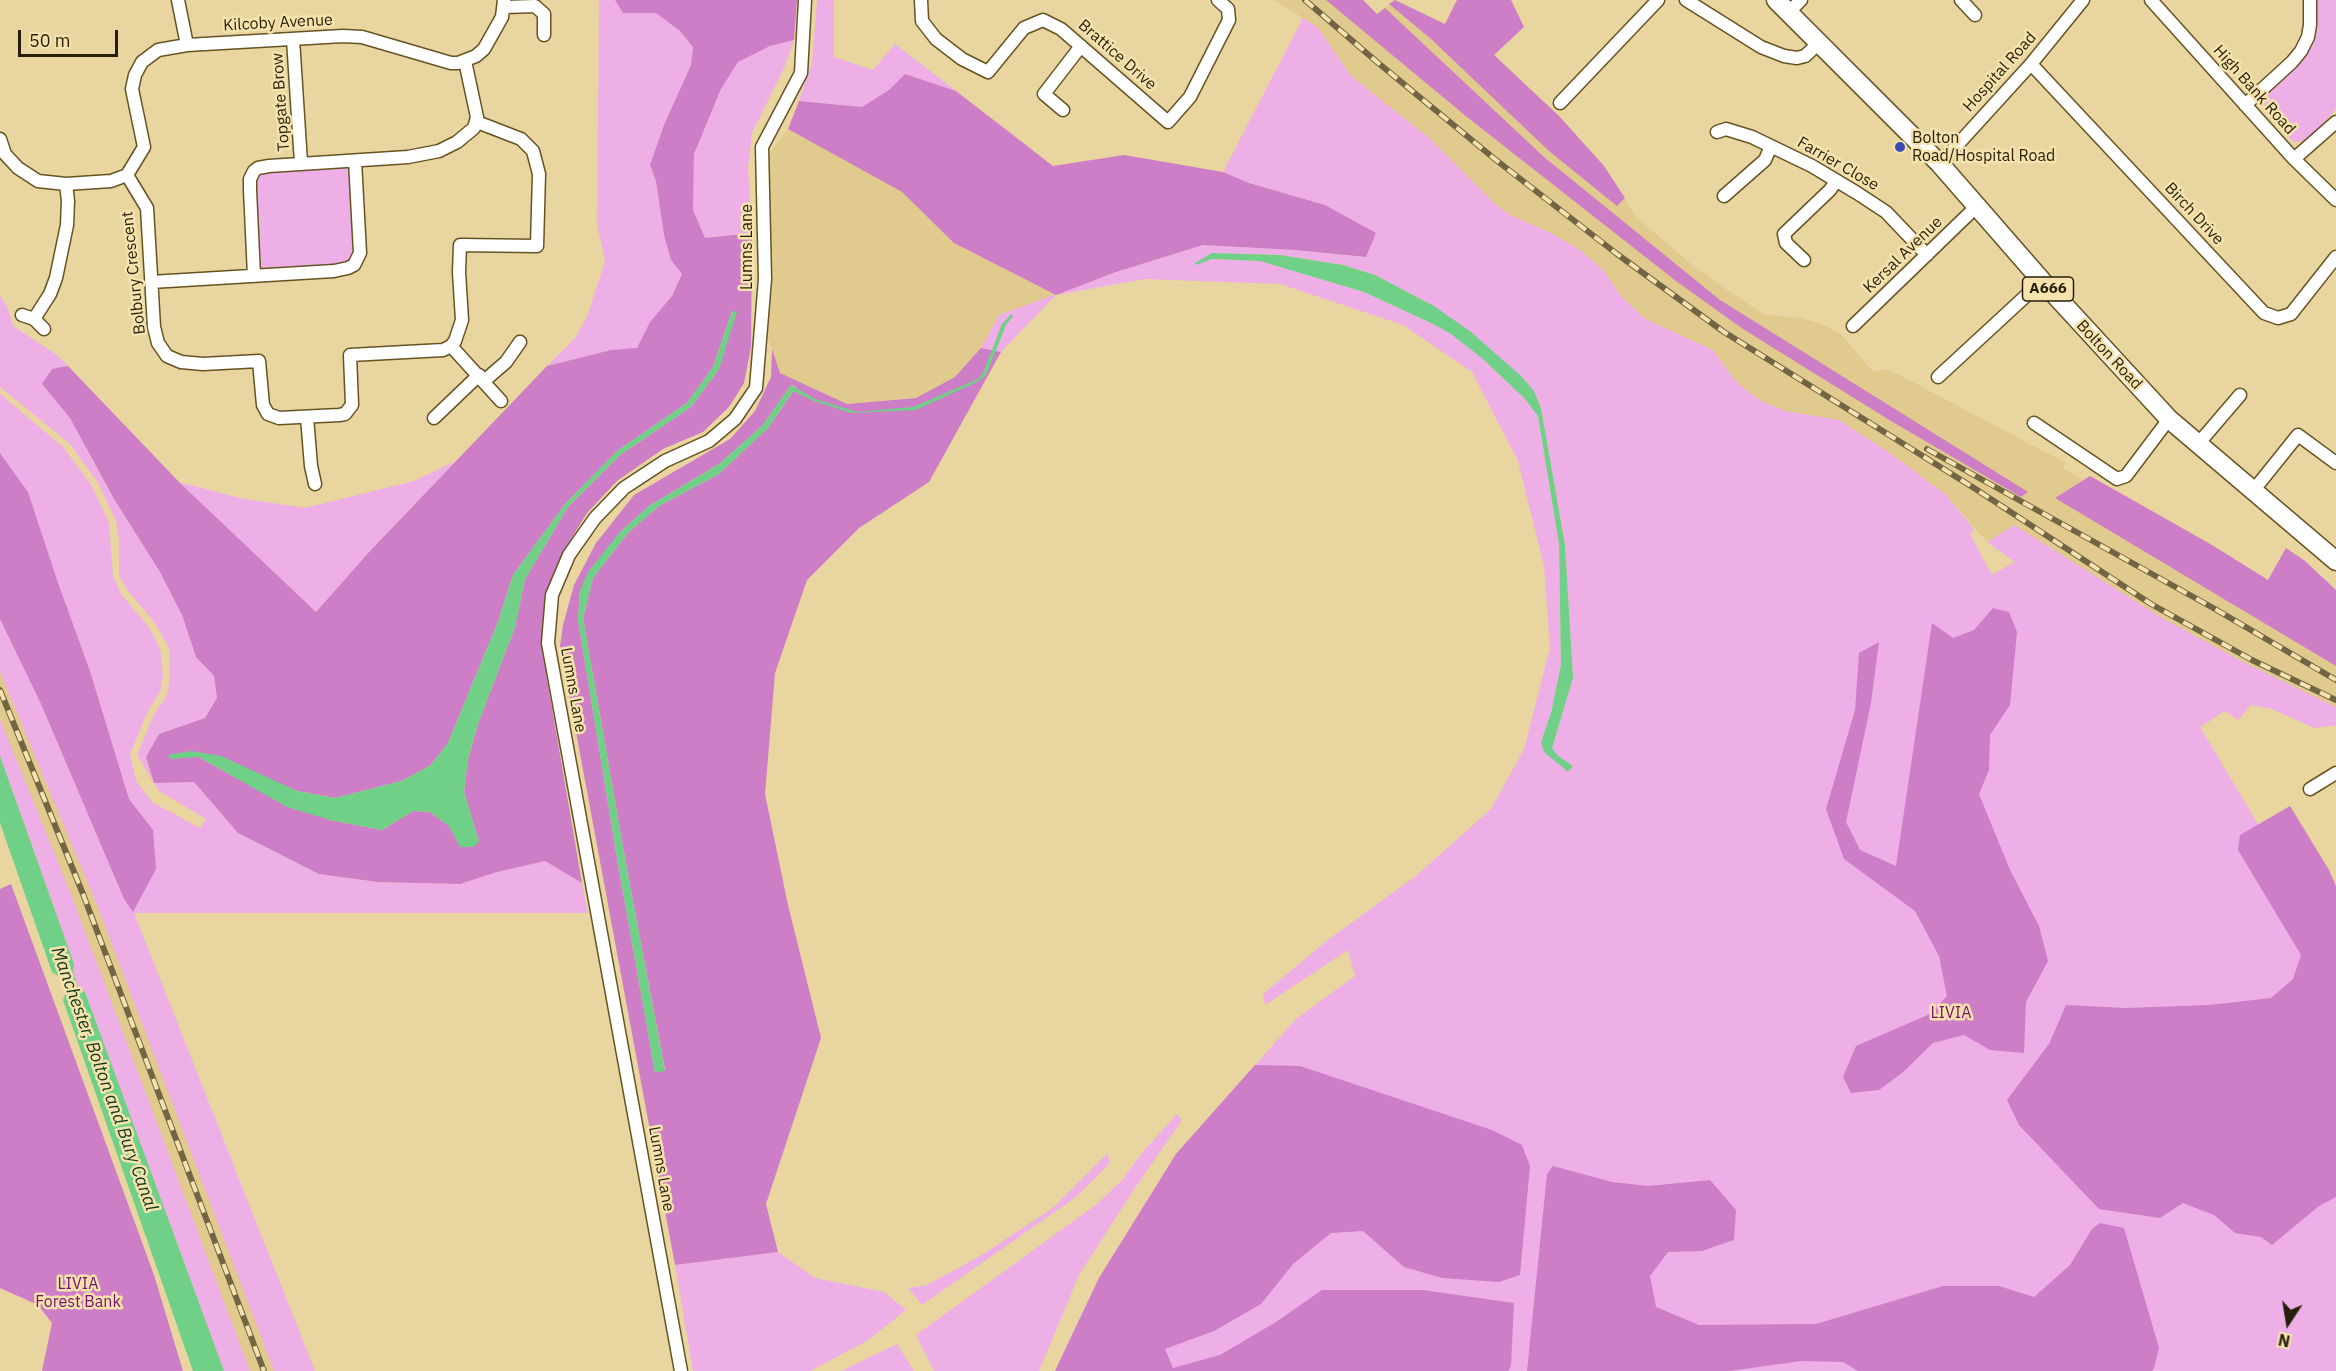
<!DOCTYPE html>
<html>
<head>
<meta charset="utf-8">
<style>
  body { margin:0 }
  #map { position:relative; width:2336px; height:1371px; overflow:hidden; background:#e8d5a0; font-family:"IBM Plex Sans",sans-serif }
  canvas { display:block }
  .north { position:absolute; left:2258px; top:1293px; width:60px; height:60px; -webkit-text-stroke:4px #f5e2ad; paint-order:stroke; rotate:192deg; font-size:16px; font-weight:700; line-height:24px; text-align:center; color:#261f0a }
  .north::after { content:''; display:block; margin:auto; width:21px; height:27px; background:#261f0a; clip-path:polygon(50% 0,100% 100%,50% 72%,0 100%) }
  .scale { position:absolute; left:18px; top:30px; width:100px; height:27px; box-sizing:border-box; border:3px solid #261f0a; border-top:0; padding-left:8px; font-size:18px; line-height:21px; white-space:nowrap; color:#261f0a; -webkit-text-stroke:4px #f5e2ad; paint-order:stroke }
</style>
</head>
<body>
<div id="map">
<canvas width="2336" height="1371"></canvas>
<div class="north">N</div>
<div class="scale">50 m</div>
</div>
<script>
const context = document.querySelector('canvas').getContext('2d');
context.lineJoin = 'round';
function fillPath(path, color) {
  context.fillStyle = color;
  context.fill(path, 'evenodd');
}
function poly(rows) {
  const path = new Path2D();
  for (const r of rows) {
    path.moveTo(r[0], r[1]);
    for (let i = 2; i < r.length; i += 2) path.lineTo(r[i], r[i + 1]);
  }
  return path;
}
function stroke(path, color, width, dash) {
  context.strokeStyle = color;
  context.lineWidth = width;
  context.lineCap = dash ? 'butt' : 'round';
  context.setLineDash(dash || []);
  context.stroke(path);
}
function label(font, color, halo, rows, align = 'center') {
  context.font = font + ' "IBM Plex Sans",sans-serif';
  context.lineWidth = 5;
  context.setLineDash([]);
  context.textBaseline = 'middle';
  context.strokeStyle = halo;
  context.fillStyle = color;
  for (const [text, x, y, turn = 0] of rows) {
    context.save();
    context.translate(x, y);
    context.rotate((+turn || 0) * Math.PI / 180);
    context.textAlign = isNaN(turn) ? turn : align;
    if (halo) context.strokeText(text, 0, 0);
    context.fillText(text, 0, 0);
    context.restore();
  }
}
fillPath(poly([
  [1274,0,1363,0,1377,14,1395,0,1412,9,1559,116,1604,166,1635,216,1691,264,1727,290,1763,314,1799,318,1822,324,1841,334,1873,372,1888,369,2066,463,2063,468,2083,480,2090,476,2212,545,2268,581,2336,617,2336,725,2315,728,2272,709,2251,705,2238,720,2225,711,2200,727,2015,562,1987,542,1946,495,1894,456,1839,420,1785,411,1761,401,1740,385,1730,374,1713,350,1645,319,1622,297,1602,269,1553,234,1510,215,1495,204,1429,138,1351,76,1317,27],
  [788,129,902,192,954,243,1056,295,999,315,981,348,955,377,916,398,847,404,780,373,768,338,768,155],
  [0,619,315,1371,224,1371,85,992,78,988,0,756]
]), '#e0ca8e');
fillPath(poly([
  [599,0,615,0,623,13,656,13,680,31,693,47,691,65,664,125,650,165,656,181,664,235,671,260,682,274,672,296,650,322,637,349,611,350,547,366,575,338,587,317,605,261,597,224],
  [817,0,834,0,834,57,873,70,895,44,956,91,905,74,889,90,862,107,799,101,812,62],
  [2317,0,2336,0,2336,109,2307,140,2295,142,2291,140,2264,109,2265,102,2267,94,2306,55,2313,45,2318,28],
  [1303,18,1317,27,1351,76,1429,138,1495,204,1510,215,1553,234,1580,250,1602,269,1622,297,1645,319,1713,350,1730,374,1740,385,1761,401,1785,411,1839,420,1894,456,1946,495,1974,529,1970,534,1992,575,2015,562,1987,542,2014,525,2162,618,2245,663,2336,707,2336,725,2315,728,2272,709,2251,705,2238,720,2225,711,2200,727,2336,955,2336,1371,1055,1371,1099,1278,1176,1154,1296,1019,1355,976,1348,950,1265,1005,1263,994,1329,939,1416,876,1491,809,1524,749,1550,648,1544,566,1518,461,1472,372,1403,325,1280,284,1145,279,1056,295,1001,352,981,348,999,315,1116,272,1203,245,1295,250,1366,257,1376,233,1325,205,1249,183,1223,172],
  [1212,253,1280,255,1343,265,1375,275,1434,306,1541,408,1565,545,1573,678,1552,748,1556,755,1573,766,1568,772,1542,742,1551,713,1561,665,1559,544,1538,416,1525,399,1483,359,1451,334,1433,324,1364,292,1260,261,1212,259,1197,264],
  [794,40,785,66,752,133,748,168,752,233,705,238,693,210,694,154,721,89,738,62,770,46],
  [353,164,356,253,346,266,257,273,253,206,257,172],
  [0,296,7,306,13,326,57,355,68,366,52,369,43,384,70,418,114,499,160,572,182,615,196,657,214,676,217,698,205,718,159,734,146,757,154,783,194,782,238,833,319,874,378,882,460,884,497,872,545,861,582,883,588,913,134,913,315,1371,274,1371,99,910,0,672,0,619,41,704,124,899,153,831,129,799,90,671,57,580,28,492,0,453,0,394,63,447,92,486,109,523,113,576,121,594,148,626,160,648,163,676,160,692,148,711,130,754,136,781,152,802,200,828,206,819,159,791,154,783,137,755,154,714,167,695,170,676,169,648,155,623,128,591,119,575,119,539,116,521,98,483,69,443,0,387],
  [456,461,370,551,316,612,179,482,240,498,305,508,414,481],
  [0,719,72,897,250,1371,224,1371,85,992,78,988,73,972,74,963,0,756],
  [1177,1114,1182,1120,1133,1191,1079,1275,1039,1371,934,1371,916,1335,1097,1204,1123,1179,1141,1154],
  [1107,1154,1110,1163,1076,1197,922,1305,908,1288,927,1285,982,1255,1054,1207],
  [778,1252,815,1278,884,1292,906,1310,867,1341,810,1371,693,1371,675,1265],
  [897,1344,914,1371,841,1371]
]), '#eeafe7');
fillPath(poly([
  [615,0,797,0,794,40,770,46,738,62,721,89,694,154,693,210,705,238,752,233,751,347,744,383,729,407,703,432,663,449,617,481,587,513,563,552,547,594,541,644,582,883,545,861,497,872,460,884,378,882,319,874,238,833,194,782,154,783,146,757,159,734,205,718,217,698,214,676,196,657,182,615,160,572,114,499,70,418,42,384,52,369,68,366,179,482,316,612,370,551,547,366,611,350,637,348,650,322,672,296,682,274,671,260,664,235,656,181,650,165,664,125,691,65,693,47,680,31,656,13,623,13],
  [732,311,719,369,691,407,620,455,568,507,525,579,515,627,478,724,468,759,464,792,479,842,461,847,449,826,430,812,413,811,382,830,330,820,234,777,199,757,297,791,335,798,402,781,431,765,448,743,498,622,513,575,565,504,617,451,687,403,713,367],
  [1326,0,1363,0,1377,14,1385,8,1544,157,1720,300,2028,492,2021,497,1891,421,1743,329,1676,281,1467,117],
  [1395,0,1445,24,1457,0,1511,0,1524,27,1494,55,1559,116,1604,166,1625,198,1617,206,1549,151,1431,39,1389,4],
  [905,74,956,91,1053,166,1124,155,1223,172,1249,183,1325,205,1376,233,1366,257,1295,250,1203,245,1116,272,1056,295,954,243,902,192,788,129,799,101,862,107,889,90],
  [981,348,1001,352,929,482,859,528,807,580,775,673,765,794,788,905,821,1038,766,1204,778,1252,675,1265,560,646,563,625,574,585,596,543,634,495,730,439,755,411,771,377,772,349,780,373,847,404,916,398,955,377],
  [791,385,796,387,768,428,719,474,659,506,628,533,593,578,583,618,626,864,665,1070,655,1072,618,864,578,620,580,591,619,533,649,506,719,464,762,426],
  [0,453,28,492,57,580,90,671,129,799,153,830,156,869,133,912,124,899,41,704,0,619],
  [2090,476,2212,545,2268,580,2286,548,2305,561,2336,590,2336,666,2055,498],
  [1993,608,2009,612,2017,632,2010,705,1990,735,1989,770,1979,794,2010,870,2039,926,2048,961,2026,1002,2024,1053,1990,1050,1964,1035,1933,1043,1902,1073,1879,1090,1851,1093,1843,1077,1856,1046,1930,1014,1947,996,1939,956,1915,911,1844,859,1826,809,1855,710,1859,653,1879,642,1871,703,1846,822,1860,850,1896,866,1932,623,1953,638,1974,630],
  [2290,806,2329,870,2336,886,2336,1197,2319,1206,2272,1245,2261,1237,2235,1233,2214,1215,2183,1203,2160,1218,2099,1209,2019,1125,2007,1100,2049,1044,2066,1005,2126,1008,2209,1005,2271,998,2293,979,2301,955,2238,850,2240,835],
  [11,884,154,1275,183,1371,42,1371,52,1323,38,1305,0,1288,0,889],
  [1255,1065,1300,1066,1492,1130,1522,1145,1530,1166,1520,1275,1499,1282,1442,1278,1404,1267,1363,1231,1331,1233,1293,1264,1261,1304,1214,1331,1165,1349,1173,1368,1220,1355,1276,1322,1322,1290,1423,1290,1514,1303,1511,1366,1508,1371,1055,1371,1099,1278,1176,1154],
  [1553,1166,1612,1182,1648,1186,1710,1180,1736,1210,1734,1240,1702,1251,1668,1252,1650,1276,1656,1307,1699,1325,1816,1324,1943,1286,1999,1286,2034,1297,2070,1265,2092,1229,2100,1223,2124,1228,2159,1348,2154,1368,2152,1371,1858,1371,1843,1362,1801,1361,1730,1371,1527,1371,1547,1174]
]), '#ce7dc7');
fillPath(poly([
  [1212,253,1280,255,1343,265,1375,275,1434,306,1471,332,1521,376,1534,391,1541,408,1565,545,1573,678,1552,748,1557,755,1573,766,1568,772,1544,752,1541,742,1551,713,1561,665,1559,544,1538,416,1525,399,1483,359,1451,334,1433,324,1364,292,1260,261,1212,259,1196,265,1195,263],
  [732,311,737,312,719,369,691,407,620,455,568,507,525,579,515,627,478,724,468,759,464,792,479,842,473,847,460,847,449,826,430,812,413,811,382,830,330,820,287,807,199,757,170,759,168,755,191,751,221,756,297,791,335,798,402,781,431,765,448,743,498,622,513,575,565,504,617,451,687,403,713,367],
  [1011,314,1013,316,1006,325,986,375,979,381,916,410,851,413,814,401,793,391,768,428,719,474,659,506,628,533,593,578,583,618,626,864,665,1071,655,1072,618,864,578,620,580,591,588,572,619,533,649,506,719,464,762,426,791,385,815,399,857,412,913,407,978,379,983,373,1002,324],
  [0,756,74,964,73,972,78,988,85,992,224,1371,193,1371,63,1000,66,992,61,978,52,972,0,823]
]), '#70d088');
const minor = poly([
  [178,0,187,45],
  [921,0,922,21,936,39,962,59,988,72,1024,28,1043,20,1061,29,1168,122,1190,97,1229,20,1228,9,1218,0],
  [1686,0,1761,47,1784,56,1797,58,1805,56,1820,42],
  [1961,0,1975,15],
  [2151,0,2294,159,2336,200],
  [505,7,535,6,544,14,544,35],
  [1789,12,1801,0],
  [293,39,301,163],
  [2031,64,2264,313,2278,318,2291,314,2336,257],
  [1560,103,1658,0],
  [2245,105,2292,62,2301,51,2308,37,2310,25,2310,0],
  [1063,110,1044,94,1081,46],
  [1717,132,1726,129,1752,137,1812,166,1857,193,1886,212,1927,255],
  [0,139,5,154,18,168,38,181,66,184,111,181,127,175,144,147,132,89,135,75,142,62,158,50,187,45,343,36,362,37,451,63,458,63,476,56,484,49,502,17,504,0],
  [2294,159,2336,122],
  [1940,164,2031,64,2083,0],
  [127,175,147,208,154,327,158,343,167,356,181,362,203,364,259,361,263,405,268,414,279,418,339,415,345,414,352,405,350,355,443,350,451,346,455,341,462,320,459,272,460,245,537,246,539,174,533,151,521,139,477,122],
  [1724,196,1765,160,1771,146],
  [1804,260,1786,243,1784,234,1830,190,1836,181],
  [254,276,250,190,250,179,254,171,258,168,269,166,408,157,439,151,457,142,474,128,477,117,465,61],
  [151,282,334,271,348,268,354,265,360,253,355,161],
  [22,315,34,319,44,329],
  [34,319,50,294,56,278,67,225,68,201,66,184],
  [1853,326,1977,206],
  [451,346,501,401],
  [1938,377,2042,281],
  [484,381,506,362,520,342],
  [307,417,311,466,315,484],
  [434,418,479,375],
  [2034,423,2117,479,2126,476,2169,419],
  [2198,444,2240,395],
  [2253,491,2298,435,2336,463],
  [2310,789,2336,773],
  [681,1371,548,643,552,595,569,555,595,518,624,488,665,461,709,441,735,419,756,388,765,279,762,147,801,73,805,0]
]);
const primary = poly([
  [1776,0,1940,164,2042,281,2169,419,2336,561]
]);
stroke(minor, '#655422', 15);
stroke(primary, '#655422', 21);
stroke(minor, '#fff', 12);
stroke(primary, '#fff', 18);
const rail = poly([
  [1305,0,1377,62,1496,160,1617,254,1724,332,1974,488,2151,604,2252,660,2336,700],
  [1927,449,2215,609,2336,680],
  [0,690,83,894,264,1371]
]);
stroke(rail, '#716544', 6);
stroke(rail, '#f5e2ad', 4, [11]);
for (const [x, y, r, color] of [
  [1900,147,6,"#3549bb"]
]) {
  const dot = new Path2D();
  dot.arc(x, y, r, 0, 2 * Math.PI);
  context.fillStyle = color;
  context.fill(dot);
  stroke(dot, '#f5e2ad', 2);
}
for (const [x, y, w] of [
  [2048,289,51]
]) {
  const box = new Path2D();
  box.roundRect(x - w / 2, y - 12, w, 24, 4.5);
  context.fillStyle = '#f5e2ad';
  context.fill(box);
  stroke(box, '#261f0a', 1.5);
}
label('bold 15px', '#261f0a', null, [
  ["A666",2048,289]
]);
label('16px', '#261f0a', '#f5e2ad', [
  ["Kilcoby Avenue",278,23,-3],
  ["Brattice Drive",1117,55,41],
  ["Hospital Road",2000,72,-48],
  ["High Bank Road",2254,90,48],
  ["Topgate Brow",281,102,-94],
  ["Farrier Close",1838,164,30],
  ["Birch Drive",2194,214,47],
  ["Lumns Lane",747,247,-90],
  ["Kersal Avenue",1903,255,-44],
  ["Bolbury Crescent",134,273,-96],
  ["Bolton Road",2109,355,47],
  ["Lumns Lane",573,690,80],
  ["Lumns Lane",661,1169,80]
]);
label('16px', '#261f0a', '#f5e2ad', [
  ["Bolton",1912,138],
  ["Road/Hospital Road",1912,156]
], 'left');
label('16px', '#761171', '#f5e2ad', [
  ["LIVIA",1951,1013],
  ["LIVIA",78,1284],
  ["Forest Bank",78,1302]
]);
label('italic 18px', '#10381c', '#f5e2ad', [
  ["Manchester, Bolton and Bury Canal",104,1079,70]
]);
</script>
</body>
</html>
